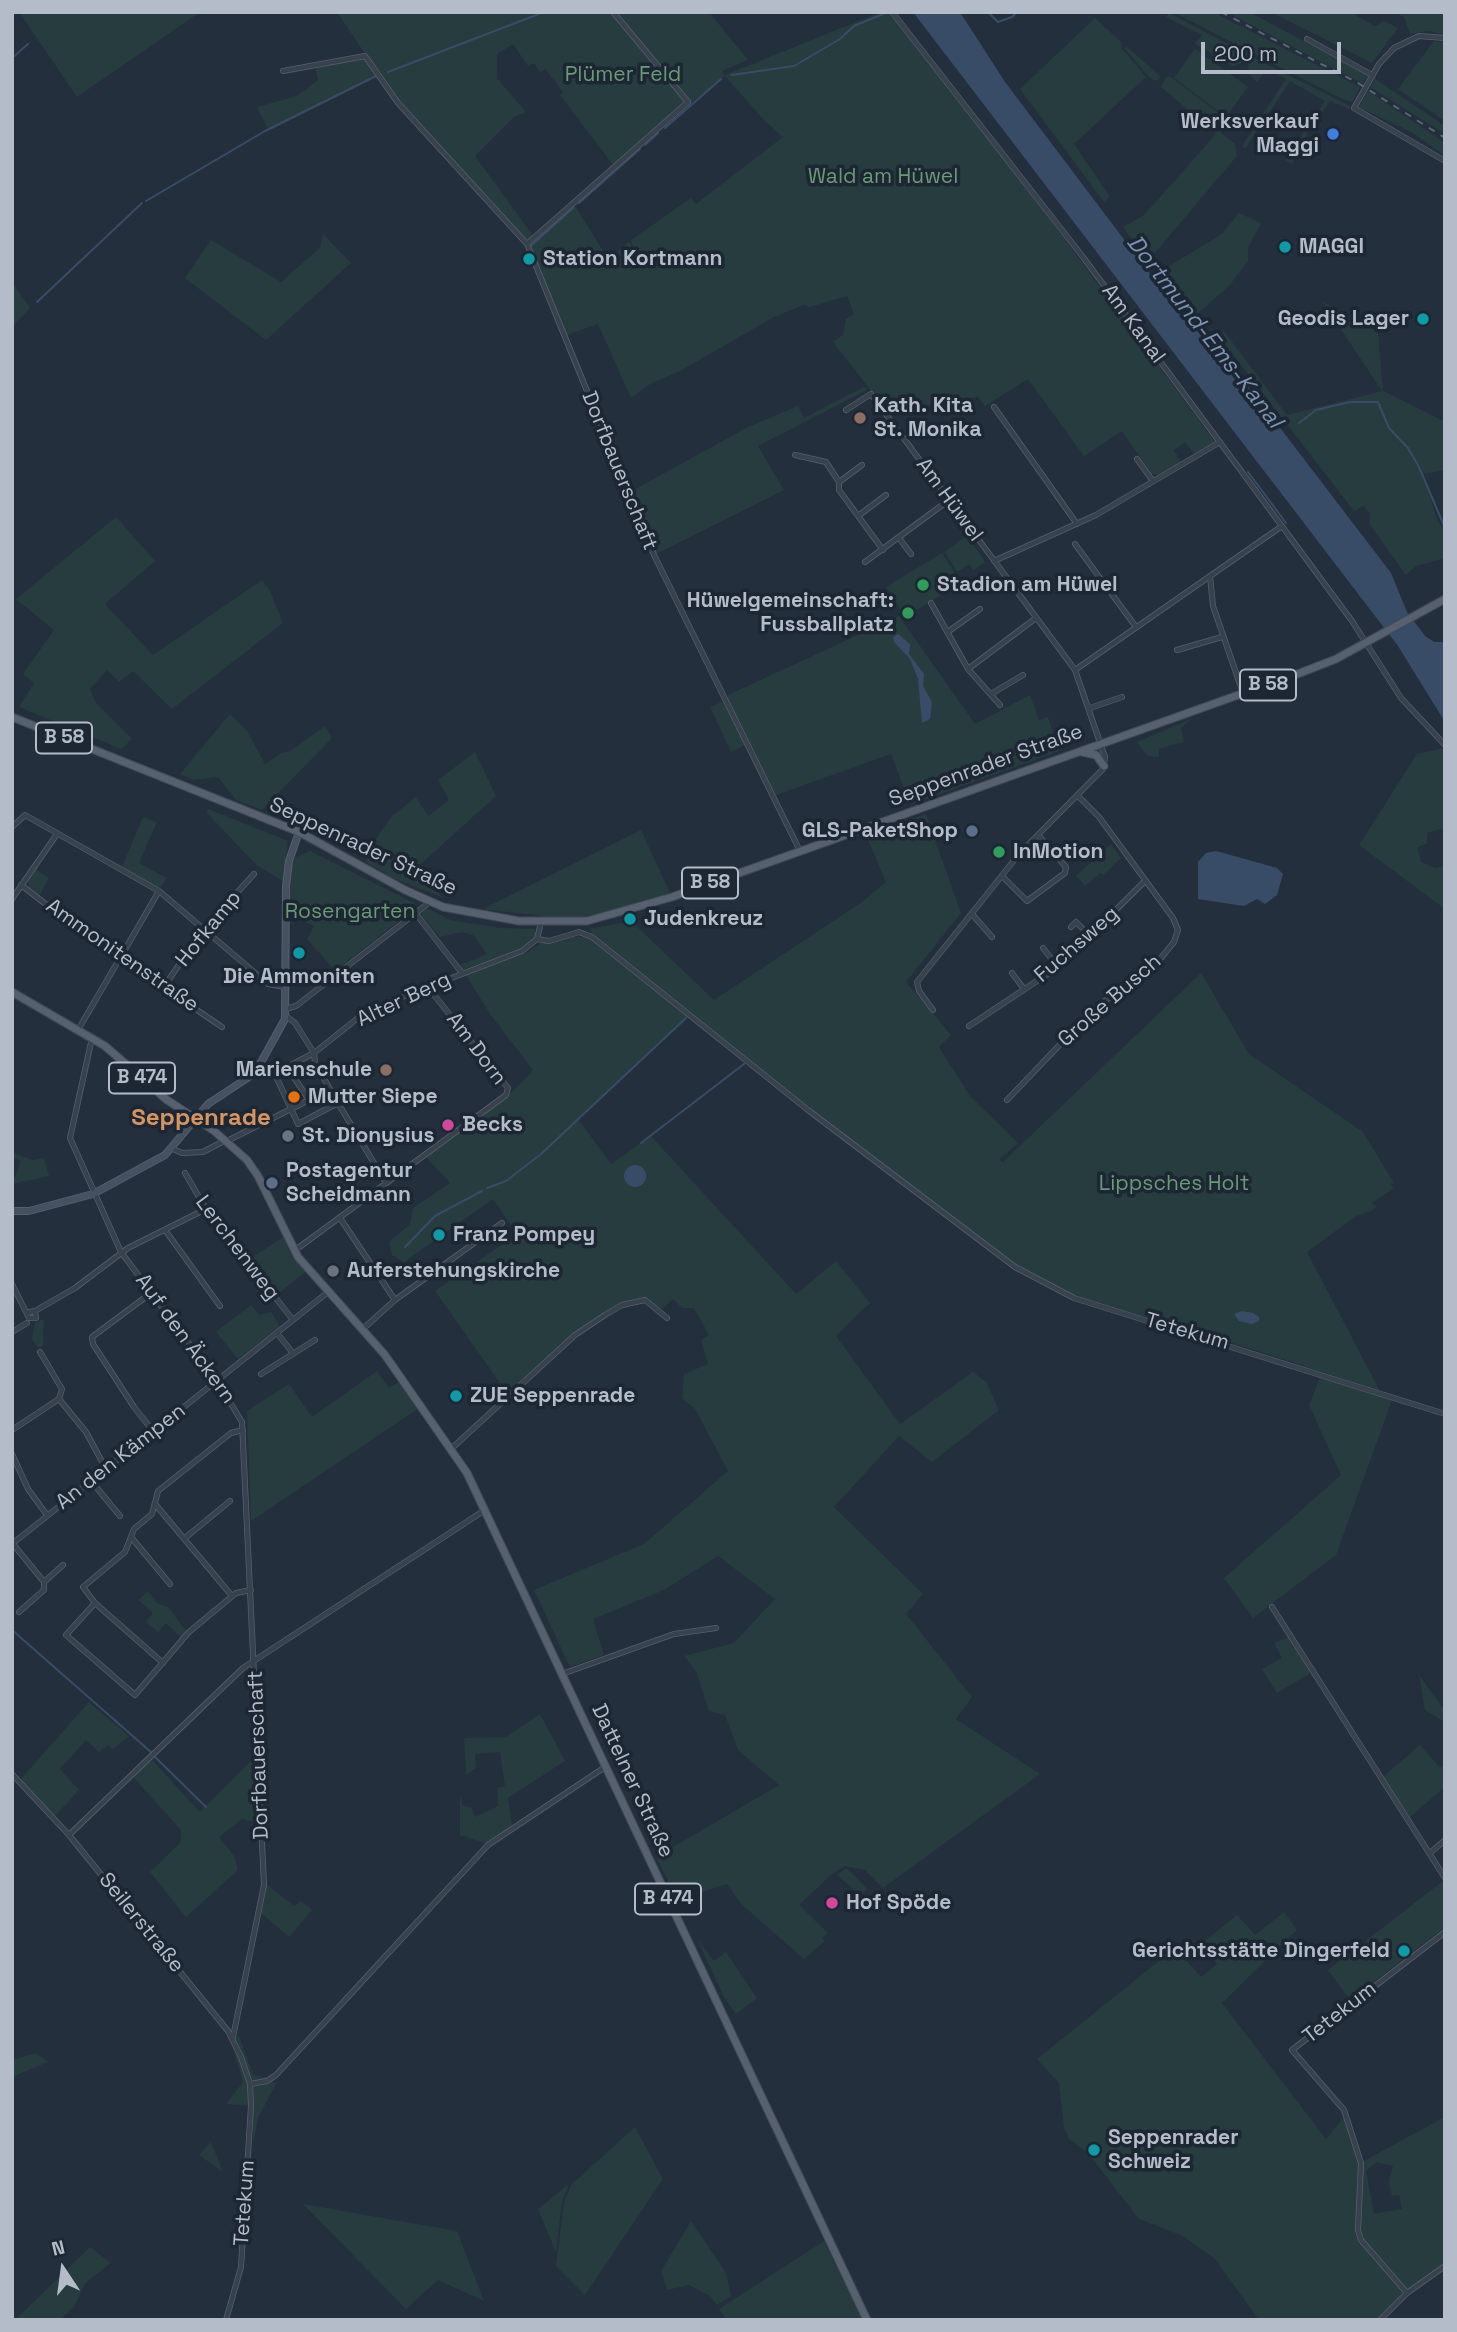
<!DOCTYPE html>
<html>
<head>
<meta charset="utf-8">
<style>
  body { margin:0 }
  #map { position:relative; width:1457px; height:2332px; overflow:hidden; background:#242f3e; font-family:"Space Grotesk",sans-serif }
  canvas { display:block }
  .frame { position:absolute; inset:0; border:14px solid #b4bcc9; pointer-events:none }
  .north { position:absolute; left:28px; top:2234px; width:70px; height:70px; -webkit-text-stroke:5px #1d2633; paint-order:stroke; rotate:347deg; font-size:19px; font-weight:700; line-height:28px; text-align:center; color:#b4bcc9 }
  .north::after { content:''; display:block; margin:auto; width:24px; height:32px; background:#b4bcc9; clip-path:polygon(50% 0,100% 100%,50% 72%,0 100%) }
  .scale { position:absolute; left:1201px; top:42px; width:140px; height:32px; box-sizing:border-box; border:4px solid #b4bcc9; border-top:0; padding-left:9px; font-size:21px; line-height:24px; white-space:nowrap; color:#b4bcc9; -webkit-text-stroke:5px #1d2633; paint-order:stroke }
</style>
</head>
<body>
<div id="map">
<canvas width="1457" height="2332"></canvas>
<div class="frame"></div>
<div class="north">N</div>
<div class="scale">200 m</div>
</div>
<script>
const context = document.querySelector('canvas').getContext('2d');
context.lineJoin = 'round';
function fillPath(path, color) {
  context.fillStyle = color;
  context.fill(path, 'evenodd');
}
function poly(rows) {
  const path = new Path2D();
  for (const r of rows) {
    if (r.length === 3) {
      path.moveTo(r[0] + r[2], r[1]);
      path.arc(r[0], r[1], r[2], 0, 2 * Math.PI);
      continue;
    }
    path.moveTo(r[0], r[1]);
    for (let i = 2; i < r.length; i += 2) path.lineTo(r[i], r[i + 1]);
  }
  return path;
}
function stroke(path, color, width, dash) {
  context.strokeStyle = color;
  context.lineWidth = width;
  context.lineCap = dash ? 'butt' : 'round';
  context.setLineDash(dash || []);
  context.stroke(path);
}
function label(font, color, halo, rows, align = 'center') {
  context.font = font + ' "Space Grotesk",sans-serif';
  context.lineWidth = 7;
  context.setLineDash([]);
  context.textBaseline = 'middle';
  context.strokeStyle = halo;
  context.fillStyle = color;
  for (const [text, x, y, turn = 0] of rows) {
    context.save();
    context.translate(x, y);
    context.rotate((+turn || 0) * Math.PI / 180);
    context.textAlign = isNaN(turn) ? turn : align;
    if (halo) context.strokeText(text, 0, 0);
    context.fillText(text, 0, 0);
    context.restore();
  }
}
fillPath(poly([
  [19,12,200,12,77,97],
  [337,12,709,12,748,60,722,71,725,75,881,12,888,12,1016,174,1215,442,1194,454,1185,442,1174,450,1181,462,1159,475,1152,474,1122,431,1084,456,1028,379,985,406,978,397,931,404,923,410,913,398,891,416,833,342,843,335,846,319,854,314,847,296,810,307,803,305,772,318,682,370,650,384,631,398,598,324,564,336,528,244,574,204,608,259,629,242,633,247,631,240,691,198,696,204,783,137,766,122,725,76,613,165,560,95,563,92,545,69,540,72,534,63,528,66,513,44,497,54,497,78,526,112,514,117,475,156,534,237,527,243,398,103],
  [1173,12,1213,12,1360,87,1352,102,1340,98],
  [1227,12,1249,12,1368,75,1363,84],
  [1271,12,1356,12,1355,15,1375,26,1384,21,1398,28,1372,63],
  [1394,12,1445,12,1445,35,1430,31,1410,34,1404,17],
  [1169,13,1247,54,1244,62,1233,66,1195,44,1202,35,1166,17],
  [1095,18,1121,42,1122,49,1146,77,1074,144,1110,197,1104,202,1020,89],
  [1434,41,1445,43,1445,121,1398,89],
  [1126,46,1160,76,1157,81,1150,78,1125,49],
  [1195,49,1248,87,1226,117,1174,78],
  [361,56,376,77,269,131,257,107,297,96,318,80,315,65],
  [1252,57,1350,106,1349,109,1330,101,1309,130,1292,164,1285,160,1325,101,1290,81,1245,149,1242,146,1286,79,1267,69,1257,82,1249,74,1248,66],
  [1166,77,1171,77,1229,121,1221,133,1235,144,1237,156,1148,261,1123,227,1144,215,1216,134,1161,87],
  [1375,79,1445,126,1445,134,1370,87],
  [1368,91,1445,143,1445,156,1413,133,1359,107],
  [1239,213,1261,223,1248,248,1248,261,1229,286,1197,314,1175,296,1162,279,1166,268,1222,234],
  [323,234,351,263,266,340,185,278,211,240,281,282,320,248],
  [12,282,30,308,12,327],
  [1322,301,1378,332,1383,391,1445,422,1445,470,1423,474,1437,519,1445,532,1445,558,1416,566,1406,575,1370,525,1370,514,1364,506,1354,511,1221,339,1223,330,1287,415,1382,391],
  [864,387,867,390,758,446,784,490,656,554,630,492,748,427,798,406,804,418],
  [116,517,155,561,105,604,153,655,262,580,270,591,283,623,172,709,133,671,119,682,107,670,90,689,96,703,132,739,121,749,19,707,34,683,23,674,54,630,16,599],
  [967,535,985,562,973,570,969,564,957,572,945,552],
  [942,553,961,583,905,617,886,587],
  [899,616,975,724,1030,695,1039,720,1048,717,1059,751,910,805,891,754,776,795,726,696],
  [726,700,747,744,731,752,710,707],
  [230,714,247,731,265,764,281,753,290,751,325,726,332,738,262,810,236,800,218,777,192,780,180,774],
  [1191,719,1181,728,1184,742,1159,749,1159,757,1148,756,1137,742],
  [1444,748,1445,828,1427,833,1427,844,1417,847,1421,862,1436,868,1445,866,1445,909,1359,845,1417,754],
  [475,752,496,796,413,871,444,898,395,879,366,862,368,850,392,816,416,797,428,816,449,800,438,780],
  [208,809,288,841,283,881,258,866,242,850,207,813],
  [926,814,961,913,906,982,951,1035,939,1047,970,1096,1018,1143,999,1160,1003,1162,1201,973,1249,1054,1363,1132,1394,1183,1390,1184,1394,1188,1372,1203,1376,1207,1371,1211,1356,1216,1307,1252,1380,1391,1255,1350,1076,1296,1017,1266,808,1110,688,1015,578,1119,611,1164,651,1136,796,1294,836,1261,870,1303,836,1336,900,1424,973,1372,986,1382,999,1410,932,1462,899,1436,834,1507,923,1594,906,1614,972,1697,956,1719,1040,1774,883,1888,865,1870,845,1866,832,1874,799,1905,828,1933,822,1938,825,1941,804,1959,741,1904,727,1884,678,1900,656,1857,779,1785,738,1750,725,1715,709,1711,696,1671,684,1656,734,1643,775,1599,718,1556,664,1590,593,1619,604,1655,570,1667,534,1590,644,1544,728,1471,695,1409,682,1398,684,1374,708,1364,701,1340,709,1335,694,1308,682,1308,673,1299,662,1309,645,1299,621,1304,573,1335,514,1389,500,1383,435,1291,517,1234,493,1199,404,1262,392,1255,389,1242,410,1224,413,1208,450,1183,425,1156,515,1089,533,1070,490,1014,465,974,528,952,541,943,573,936,596,939,589,929,631,921,714,1000,862,902,886,882,866,835],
  [143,817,157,822,139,863,167,878,160,888,121,869],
  [641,830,670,893,615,911,569,919,483,909],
  [1111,844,1121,858,1103,875,1100,873,1085,886,1076,876],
  [310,851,414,903,413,910,335,971,307,939,314,926,289,914,291,868,294,858],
  [35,869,49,878,40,895,29,888,28,881],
  [422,905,450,920,501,928,535,929,535,938,524,948,463,970,460,965,487,954,473,935,462,932,440,937,416,909],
  [12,1153,33,1160,44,1158,49,1176,12,1184,21,1161,12,1157],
  [283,1237,293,1258,305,1272,277,1295,250,1259],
  [251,1305,259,1315,271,1312,280,1326,238,1359,216,1332],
  [44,1319,43,1346,38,1348,32,1339,35,1323],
  [377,1371,389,1388,400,1381,419,1408,251,1521,247,1411,289,1384,312,1417],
  [1320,1377,1392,1400,1336,1555,1253,1618,1224,1578,1341,1475,1309,1405],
  [148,1591,157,1603,168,1607,187,1632,182,1638,166,1623,158,1632,146,1622,153,1613,138,1600],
  [1289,1637,1312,1672,1277,1693,1262,1669,1282,1658,1274,1643],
  [1419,1675,1442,1707,1445,1706,1445,1722,1425,1710],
  [89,1702,129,1736,113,1749,108,1745,99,1752,86,1740,60,1769,79,1790,55,1816,20,1780],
  [540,1714,565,1761,508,1798,512,1827,488,1844,460,1835,460,1794,463,1806,471,1807,475,1817,498,1806,497,1788,505,1786,500,1752,475,1754,476,1768,466,1775,464,1738,506,1737],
  [1420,1745,1440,1768,1445,1765,1445,1787,1409,1818,1383,1777],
  [254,1758,258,1823,242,1819,219,1837,234,1856,238,1870,186,1917,150,1872,180,1843,181,1830,132,1776,151,1759,200,1812],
  [846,1868,867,1888,864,1892,859,1894,837,1875],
  [1443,1881,1445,1927,1350,2000,1328,1970],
  [266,1884,294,1906,301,1901,312,1910,289,1937,260,1912],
  [1284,1912,1297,1930,1222,2003,1326,2139,1346,2114,1362,2162,1445,2117,1445,2264,1406,2292,1378,2320,1259,2320,1215,2259,1183,2236,1139,2219,1088,2153,1069,2139,1064,2127,1059,2083,1037,2059,1175,1948,1201,1977,1217,1964,1202,1943,1237,1915,1255,1935],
  [1377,2162,1393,2166,1389,2181,1392,2196,1399,2195,1402,2209,1374,2214,1366,2171],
  [697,1939,714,1961,726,1952,757,1998,736,2014,724,1997],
  [239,2036,253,2075,268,2078,276,2084,258,2118,253,2145,253,2106,226,2104,243,2082,230,2039],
  [36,2053,48,2062,12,2077,12,2060],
  [635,2127,663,2179,585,2295,556,2266,564,2203,571,2185],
  [211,2142,223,2172,199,2155],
  [569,2184,562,2202,556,2252,538,2209],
  [303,2204,457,2231,484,2301,438,2280,406,2309],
  [691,2221,726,2273,731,2296,717,2305,710,2296,689,2285,667,2290,661,2271],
  [824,2241,862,2320,727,2320,719,2309],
  [90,2247,111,2263,85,2283,74,2307,60,2320,15,2320]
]), '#263c3f');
fillPath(poly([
  [913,12,960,12,1005,82,1169,299,1203,327,1391,573,1407,612,1425,636,1434,642,1445,642,1445,722,1398,646],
  [898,634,910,644,909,654,924,674,923,686,932,702,930,719,922,723,918,679,910,659,894,642,893,637],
  [1216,851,1277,868,1283,874,1277,895,1265,904,1257,899,1244,906,1198,899,1198,862,1206,853],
  [635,1176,11],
  [1242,1311,1253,1313,1259,1317,1259,1321,1252,1324,1239,1321,1234,1314]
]), '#394c67');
stroke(poly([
  [988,12,998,22,1012,17,1017,12],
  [12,58,28,44],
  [388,72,544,12],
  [732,75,794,66,840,39,854,26,888,12],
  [665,128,721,79],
  [645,145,658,133],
  [146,201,265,131,376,76],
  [579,203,640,149],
  [531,246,573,208],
  [37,302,142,203],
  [1299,423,1316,410,1350,402,1378,402,1389,428,1408,448,1419,467,1445,528],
  [1248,472,1286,523],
  [641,1143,744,1064],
  [487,1188,506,1181,541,1154,686,1018],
  [405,1247,435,1216,482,1191],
  [12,1630,152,1753],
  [154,1756,206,1807]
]), '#394c67', 2);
const street = poly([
  [892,12,1083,257,1352,621,1401,698,1445,745],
  [1445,38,1419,36,1394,48,1379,64,1354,108,1445,161],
  [1307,39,1372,75],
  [283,71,365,56,398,103,527,244,654,555,800,851],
  [527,244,688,102,613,12],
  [994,407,1077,524],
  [846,410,871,394,1075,670,1105,757,1103,769,1019,854,917,982,919,991,933,1010],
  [795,455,826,462,839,482],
  [1137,459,1153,481],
  [862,465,839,482,839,490,883,550],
  [858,516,886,495],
  [899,538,911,554],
  [1075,544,1136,627],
  [994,561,1096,515,1220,442],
  [865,562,949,500],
  [1210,576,1213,606,1243,693],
  [931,603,968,669,1000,705],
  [949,631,980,609],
  [1177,650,1222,637],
  [968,669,1036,618],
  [1075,670,1282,526],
  [991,694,1023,675],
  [1090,708,1122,697],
  [12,827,25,815,159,891,268,984,285,987],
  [1002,876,1027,901,1065,873,1066,867,1038,835],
  [21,885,82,932,222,1027],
  [12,899,57,834],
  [416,914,462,973],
  [972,914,992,937],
  [1071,927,1076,922,1091,937],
  [537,939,549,941,579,932,592,937,808,1110,1015,1267,1074,1298,1445,1414],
  [1043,948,1058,967],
  [1012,973,1024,989],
  [165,985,204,929,254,874],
  [285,1009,296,1006,430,902],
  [285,1015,295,1023,314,1053,315,1063,335,1098,386,1183],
  [969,1026,1058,967,1145,881],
  [78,1030,159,891],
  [92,1038,70,1138,121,1252,217,1381,242,1422,264,1885,233,2037],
  [261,1064,273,1070,287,1067,314,1053,358,1018,389,1002,522,951,537,939,541,922],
  [287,1067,309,1100],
  [273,1070,298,1124,338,1103],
  [1007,1100,1093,1010,1161,958,1174,942,1178,930,1173,918,1099,817,1077,795],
  [227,1141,309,1100,324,1102,334,1099],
  [173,1149,182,1153,203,1152,224,1141],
  [185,1173,206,1209,293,1320],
  [340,1218,395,1300],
  [165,1230,220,1306],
  [294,1251,506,1095,508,1088,427,986],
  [12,1284,29,1318,36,1318,35,1311,29,1312],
  [151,1293,92,1337,93,1344,134,1407,153,1431],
  [35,1311,75,1288,128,1248,206,1209],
  [364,1328,395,1300,502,1223],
  [12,1332,27,1323],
  [277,1333,292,1352],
  [40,1352,62,1389,59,1399],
  [261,1374,315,1340],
  [59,1399,86,1432,106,1469],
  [12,1430,59,1399],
  [451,1449,575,1335,605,1315,622,1305,645,1300,667,1318],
  [12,1454,28,1489,47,1515],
  [92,1482,120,1516],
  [155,1504,232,1596],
  [131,1537,170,1584],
  [185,1538,230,1501],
  [12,1544,328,1292],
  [13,1544,44,1582,63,1565],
  [95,1603,66,1635,135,1695,189,1632,236,1593,251,1590],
  [1272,1607,1445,1878],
  [19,1612,44,1590,44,1582],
  [163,1663,95,1603,83,1587,125,1552,134,1529,152,1514,158,1491,231,1433,243,1430],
  [562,1674,674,1634,716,1628],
  [12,1774,69,1835,228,2031,241,2057,250,2084,251,2106,241,2267,226,2320],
  [69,1835,243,1668,485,1510],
  [1430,1853,1445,1840],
  [250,2084,267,2081,276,2075,488,1845,605,1767],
  [1407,2293,1361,2240,1358,2230,1361,2163,1344,2110,1292,2050,1445,1932],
  [1380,2320,1407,2293,1445,2266]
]);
const secondary = poly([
  [12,1211,29,1211,93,1194,165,1155,208,1104,255,1073,285,1019,286,886,289,861,299,832]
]);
const primary = poly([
  [12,717,299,832,405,890,443,907,519,921,587,921,672,897,1300,673,1336,659,1445,599],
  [1082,752,1096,755,1104,766],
  [12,992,105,1046,167,1100,213,1130,247,1160,258,1176,298,1257,385,1355,467,1473,867,2320]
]);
stroke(street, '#565f6c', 6);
stroke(secondary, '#565f6c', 8);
stroke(primary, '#414a57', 9);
stroke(street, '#38414e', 4.5);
stroke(secondary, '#465061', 6);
stroke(primary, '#56606e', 7);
stroke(poly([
  [1221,12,1358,83,1445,138]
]), '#5a6575', 2, [7, 7]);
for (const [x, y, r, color] of [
  [1333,134,7,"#3f7fe0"],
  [1285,247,7,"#0f9aa8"],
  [529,259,7,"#0f9aa8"],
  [1423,319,7,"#0f9aa8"],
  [860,418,7,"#8d6e63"],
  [923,585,7,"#2e9e5b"],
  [908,613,7,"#2e9e5b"],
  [972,831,7,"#5c6f8a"],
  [999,852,7,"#2e9e5b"],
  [630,919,7,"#0f9aa8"],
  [299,953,7,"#0f9aa8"],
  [386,1070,7,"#8d6e63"],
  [294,1097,7,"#e8710a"],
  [448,1125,7,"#d1479c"],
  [288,1136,7,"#6b7280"],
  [272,1183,7,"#5c6f8a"],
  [439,1235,7,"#0f9aa8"],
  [333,1271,7,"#6b7280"],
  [456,1396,7,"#0f9aa8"],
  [832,1903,7,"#d1479c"],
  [1404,1951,7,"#0f9aa8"],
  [1094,2150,7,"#0f9aa8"]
]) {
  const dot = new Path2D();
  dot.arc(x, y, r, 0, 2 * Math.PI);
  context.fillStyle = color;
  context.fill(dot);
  stroke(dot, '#1d2633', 2.5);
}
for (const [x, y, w] of [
  [1268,685,56],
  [64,738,56],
  [710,883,56],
  [142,1078,66],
  [668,1899,66]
]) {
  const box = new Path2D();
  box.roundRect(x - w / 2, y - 15.5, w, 31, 5);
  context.fillStyle = '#1d2633';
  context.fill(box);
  stroke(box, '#b4bcc9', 2);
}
label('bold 19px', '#b4bcc9', null, [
  ["B 58",1268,685],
  ["B 58",64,738],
  ["B 58",710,883],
  ["B 474",142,1078],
  ["B 474",668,1899]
]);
label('21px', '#6b9a76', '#1d2633', [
  ["Plümer Feld",623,75],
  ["Wald am Hüwel",883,177],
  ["Rosengarten",350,912],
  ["Lippsches Holt",1174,1184]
]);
label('bold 21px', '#b4bcc9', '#1d2633', [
  ["Werksverkauf",1319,122,"right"],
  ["Maggi",1319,146,"right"],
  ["MAGGI",1299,247],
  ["Station Kortmann",543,259],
  ["Geodis Lager",1409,319,"right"],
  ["Kath. Kita",874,406],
  ["St. Monika",874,430],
  ["Stadion am Hüwel",937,585],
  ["Hüwelgemeinschaft:",894,601,"right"],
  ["Fussballplatz",894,625,"right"],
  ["GLS-PaketShop",958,831,"right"],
  ["InMotion",1013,852],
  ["Judenkreuz",644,919],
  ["Die Ammoniten",299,977,"center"],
  ["Marienschule",372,1070,"right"],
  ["Mutter Siepe",308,1097],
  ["Becks",462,1125],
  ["St. Dionysius",302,1136],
  ["Postagentur",286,1171],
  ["Scheidmann",286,1195],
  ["Franz Pompey",453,1235],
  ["Auferstehungskirche",347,1271],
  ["ZUE Seppenrade",470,1396],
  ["Hof Spöde",846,1903],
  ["Gerichtsstätte Dingerfeld",1390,1951,"right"],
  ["Seppenrader",1108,2138],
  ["Schweiz",1108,2162]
], 'left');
label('21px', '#b4bcc9', '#1d2633', [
  ["Am Kanal",1133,324,54],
  ["Dorfbauerschaft",619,471,68],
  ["Am Hüwel",949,500,54],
  ["Seppenrader Straße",986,766,-20],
  ["Seppenrader Straße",363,847,25],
  ["Hofkamp",209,929,-51],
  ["Fuchsweg",1077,945,-41],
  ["Ammonitenstraße",122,956,35],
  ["Alter Berg",404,1000,-25],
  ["Große Busch",1110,1001,-41],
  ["Am Dorn",476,1049,53],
  ["Lerchenweg",237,1248,53],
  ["Tetekum",1187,1332,16],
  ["Auf den Äckern",185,1339,54],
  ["An den Kämpen",121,1457,-38],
  ["Dorfbauerschaft",259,1755,-92],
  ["Dattelner Straße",632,1781,65],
  ["Seilerstraße",141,1923,51],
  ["Tetekum",1340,2013,-38],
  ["Tetekum",245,2203,-86]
]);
label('italic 23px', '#7c92b1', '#1d2633', [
  ["Dortmund-Ems-Kanal",1204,332,52]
]);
label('bold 24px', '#d59563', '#1d2633', [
  ["Seppenrade",201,1118]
]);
</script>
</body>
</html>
